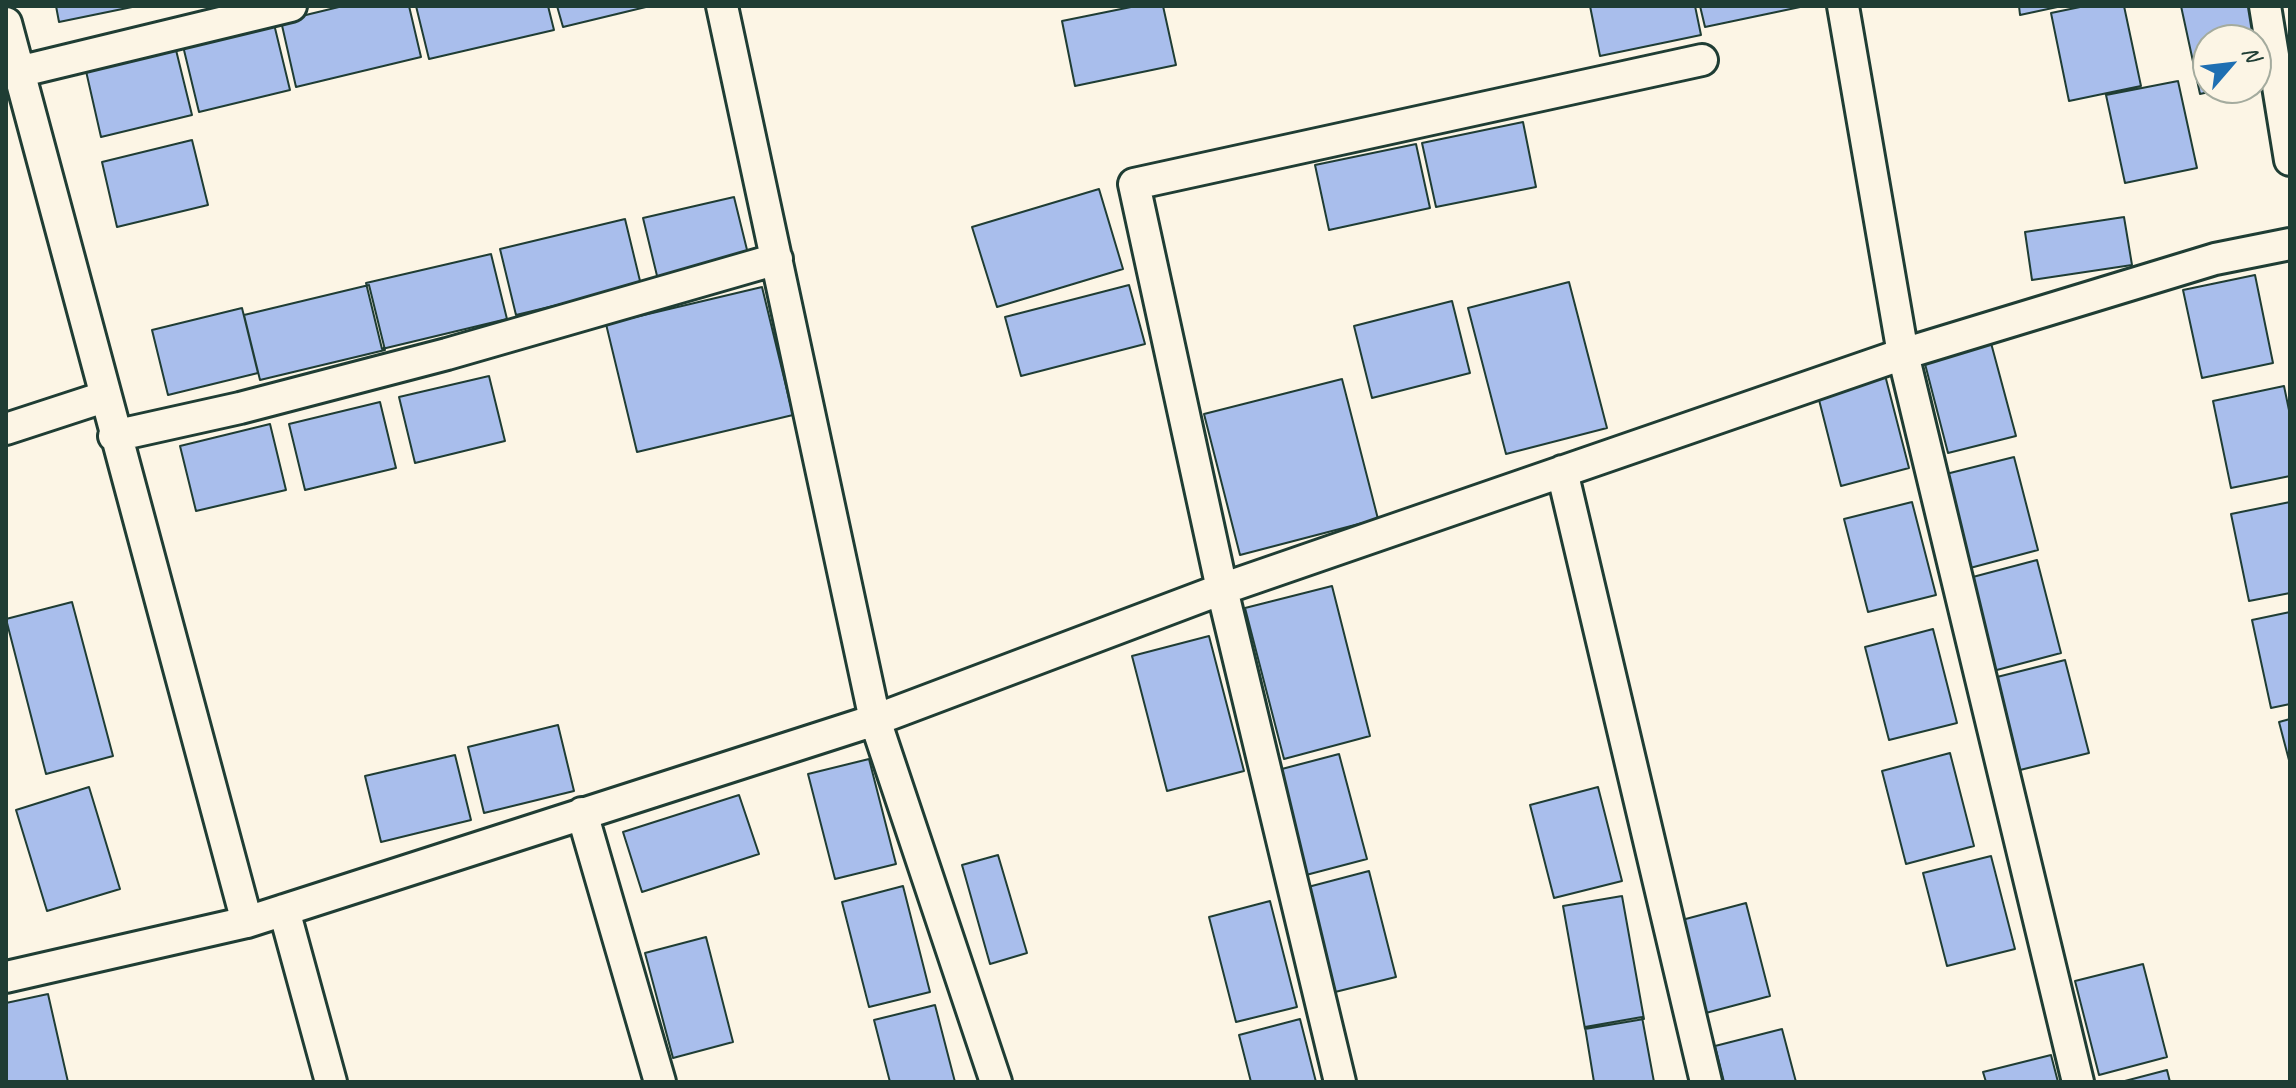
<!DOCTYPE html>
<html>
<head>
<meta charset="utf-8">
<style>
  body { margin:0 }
  #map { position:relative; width:2296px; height:1088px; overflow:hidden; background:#fcf5e5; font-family:Caveat,sans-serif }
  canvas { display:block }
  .frame { position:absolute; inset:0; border:8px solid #1f3d34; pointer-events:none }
  .north { position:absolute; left:2192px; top:24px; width:80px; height:80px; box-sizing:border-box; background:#fcf5e5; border:2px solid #a4ab9e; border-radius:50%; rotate:62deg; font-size:22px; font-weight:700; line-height:32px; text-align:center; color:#1f3d34 }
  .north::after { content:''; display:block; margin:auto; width:28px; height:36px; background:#1f6fb2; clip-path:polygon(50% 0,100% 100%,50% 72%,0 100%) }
</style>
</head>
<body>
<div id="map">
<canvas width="2296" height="1088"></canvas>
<div class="frame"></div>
<div class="north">N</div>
</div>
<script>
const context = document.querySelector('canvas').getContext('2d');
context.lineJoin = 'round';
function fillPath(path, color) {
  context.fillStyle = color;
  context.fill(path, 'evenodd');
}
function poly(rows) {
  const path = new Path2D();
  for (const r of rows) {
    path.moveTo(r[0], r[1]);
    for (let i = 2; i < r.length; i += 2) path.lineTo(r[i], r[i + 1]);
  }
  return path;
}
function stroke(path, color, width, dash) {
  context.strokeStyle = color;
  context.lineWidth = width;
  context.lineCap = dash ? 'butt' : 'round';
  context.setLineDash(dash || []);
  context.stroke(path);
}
const building = poly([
  [56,6,137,6,59,22,56,6],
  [343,6,409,6,421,57,296,87,281,21,343,6],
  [416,6,548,6,554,30,429,59,416,6],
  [557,6,650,6,563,27,557,6],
  [1136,6,1163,6,1176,65,1075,86,1062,21,1136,6],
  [1590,6,1695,6,1701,35,1600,56,1590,6],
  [1700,6,1805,6,1705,27,1700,6],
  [2019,6,2062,6,2020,15,2019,6],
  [2085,6,2124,6,2141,86,2069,101,2051,13,2085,6],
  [2181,6,2256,6,2272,79,2256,82,2256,40,2208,40,2208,88,2227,88,2200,94,2181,6],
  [274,24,290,90,199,112,183,46,274,24],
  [176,50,192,115,101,137,86,71,176,50],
  [2178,81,2197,168,2125,183,2106,95,2178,81],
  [1523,122,1536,187,1436,207,1422,143,1523,122],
  [192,140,208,205,117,227,102,162,192,140],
  [1416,144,1430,208,1329,230,1315,165,1416,144],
  [1099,189,1123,269,997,307,972,227,1099,189],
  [734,197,750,262,659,284,643,218,734,197],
  [2124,217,2132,265,2032,280,2025,232,2124,217],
  [625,219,641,285,516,315,500,249,625,219],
  [491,254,507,319,382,349,366,283,491,254],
  [2255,275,2273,363,2202,378,2183,290,2255,275],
  [1569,282,1607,428,1506,454,1468,308,1569,282],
  [369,285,385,350,260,380,244,315,369,285],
  [1129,285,1145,344,1021,376,1005,317,1129,285],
  [762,287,793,415,637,452,606,324,762,287],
  [1452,301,1470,373,1372,398,1354,326,1452,301],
  [242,308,258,373,168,395,152,330,242,308],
  [1991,343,2016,436,1948,453,1924,360,1991,343],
  [1885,375,1909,468,1841,486,1817,392,1885,375],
  [489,376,505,441,415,463,399,397,489,376],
  [1342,379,1378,519,1240,555,1204,414,1342,379],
  [2284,386,2290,415,2290,476,2231,488,2213,401,2284,386],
  [380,402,396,468,305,490,289,424,380,402],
  [270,424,286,490,196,511,180,446,270,424],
  [2014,457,2038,550,1970,568,1946,474,2014,457],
  [1912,502,1936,595,1868,612,1844,519,1912,502],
  [2290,502,2290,593,2249,601,2231,514,2290,502],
  [2037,560,2061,653,1993,671,1969,578,2037,560],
  [1332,586,1370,736,1284,759,1245,608,1332,586],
  [72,602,113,756,46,774,6,619,72,602],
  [2290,612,2290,704,2271,708,2252,620,2290,612],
  [1933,629,1957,723,1889,740,1865,647,1933,629],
  [1209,636,1244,771,1167,791,1132,656,1209,636],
  [2065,660,2089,753,2020,770,1997,677,2065,660],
  [2290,719,2290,764,2279,722,2290,719],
  [558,725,574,791,484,813,468,747,558,725],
  [1950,753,1974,846,1906,864,1882,771,1950,753],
  [1339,754,1367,859,1306,875,1278,770,1339,754],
  [455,755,471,820,381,842,365,776,455,755],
  [869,759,896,864,835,879,808,774,869,759],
  [89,787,120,889,47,911,16,810,89,787],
  [1598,787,1622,881,1554,898,1530,805,1598,787],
  [739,795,759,854,642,892,623,832,739,795],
  [998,855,1027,953,990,964,962,865,998,855],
  [1991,856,2015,949,1947,966,1923,873,1991,856],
  [1369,871,1396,977,1335,992,1308,887,1369,871],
  [903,886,930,992,869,1007,842,902,903,886],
  [1622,896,1644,1019,1585,1029,1563,906,1622,896],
  [1270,901,1297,1007,1236,1022,1209,917,1270,901],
  [1746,903,1770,996,1702,1014,1678,921,1746,903],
  [706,937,733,1042,673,1058,645,953,706,937],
  [2143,964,2167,1057,2099,1075,2075,981,2143,964],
  [48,994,68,1082,6,1082,6,1003,48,994],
  [935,1005,955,1082,890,1082,874,1020,935,1005],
  [1642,1017,1654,1082,1594,1082,1585,1027,1642,1017],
  [1300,1019,1316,1082,1251,1082,1239,1035,1300,1019],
  [1782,1029,1796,1082,1724,1082,1715,1046,1782,1029],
  [2051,1055,2058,1082,1986,1082,1983,1072,2051,1055],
  [2167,1070,2170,1082,2121,1082,2167,1070]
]);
fillPath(building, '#a9beec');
stroke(building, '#1f3d34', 2);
const minor = poly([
  [722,6,875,720,996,1082],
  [1843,6,1903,354,2078,1082],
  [2265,6,2290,160],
  [6,23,247,922],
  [18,72,291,6],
  [6,429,104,397],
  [114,436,240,408,447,354,777,259],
  [1562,471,1706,1082],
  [582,813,660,1082],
  [284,910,331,1082],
  [6,977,247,922,875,720,1222,589,1903,354,2215,259,2290,244],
  [1340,1082,1222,589,1134,184,1702,60]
]);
stroke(minor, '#1f3d34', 36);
stroke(minor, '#fcf5e5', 30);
</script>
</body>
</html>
